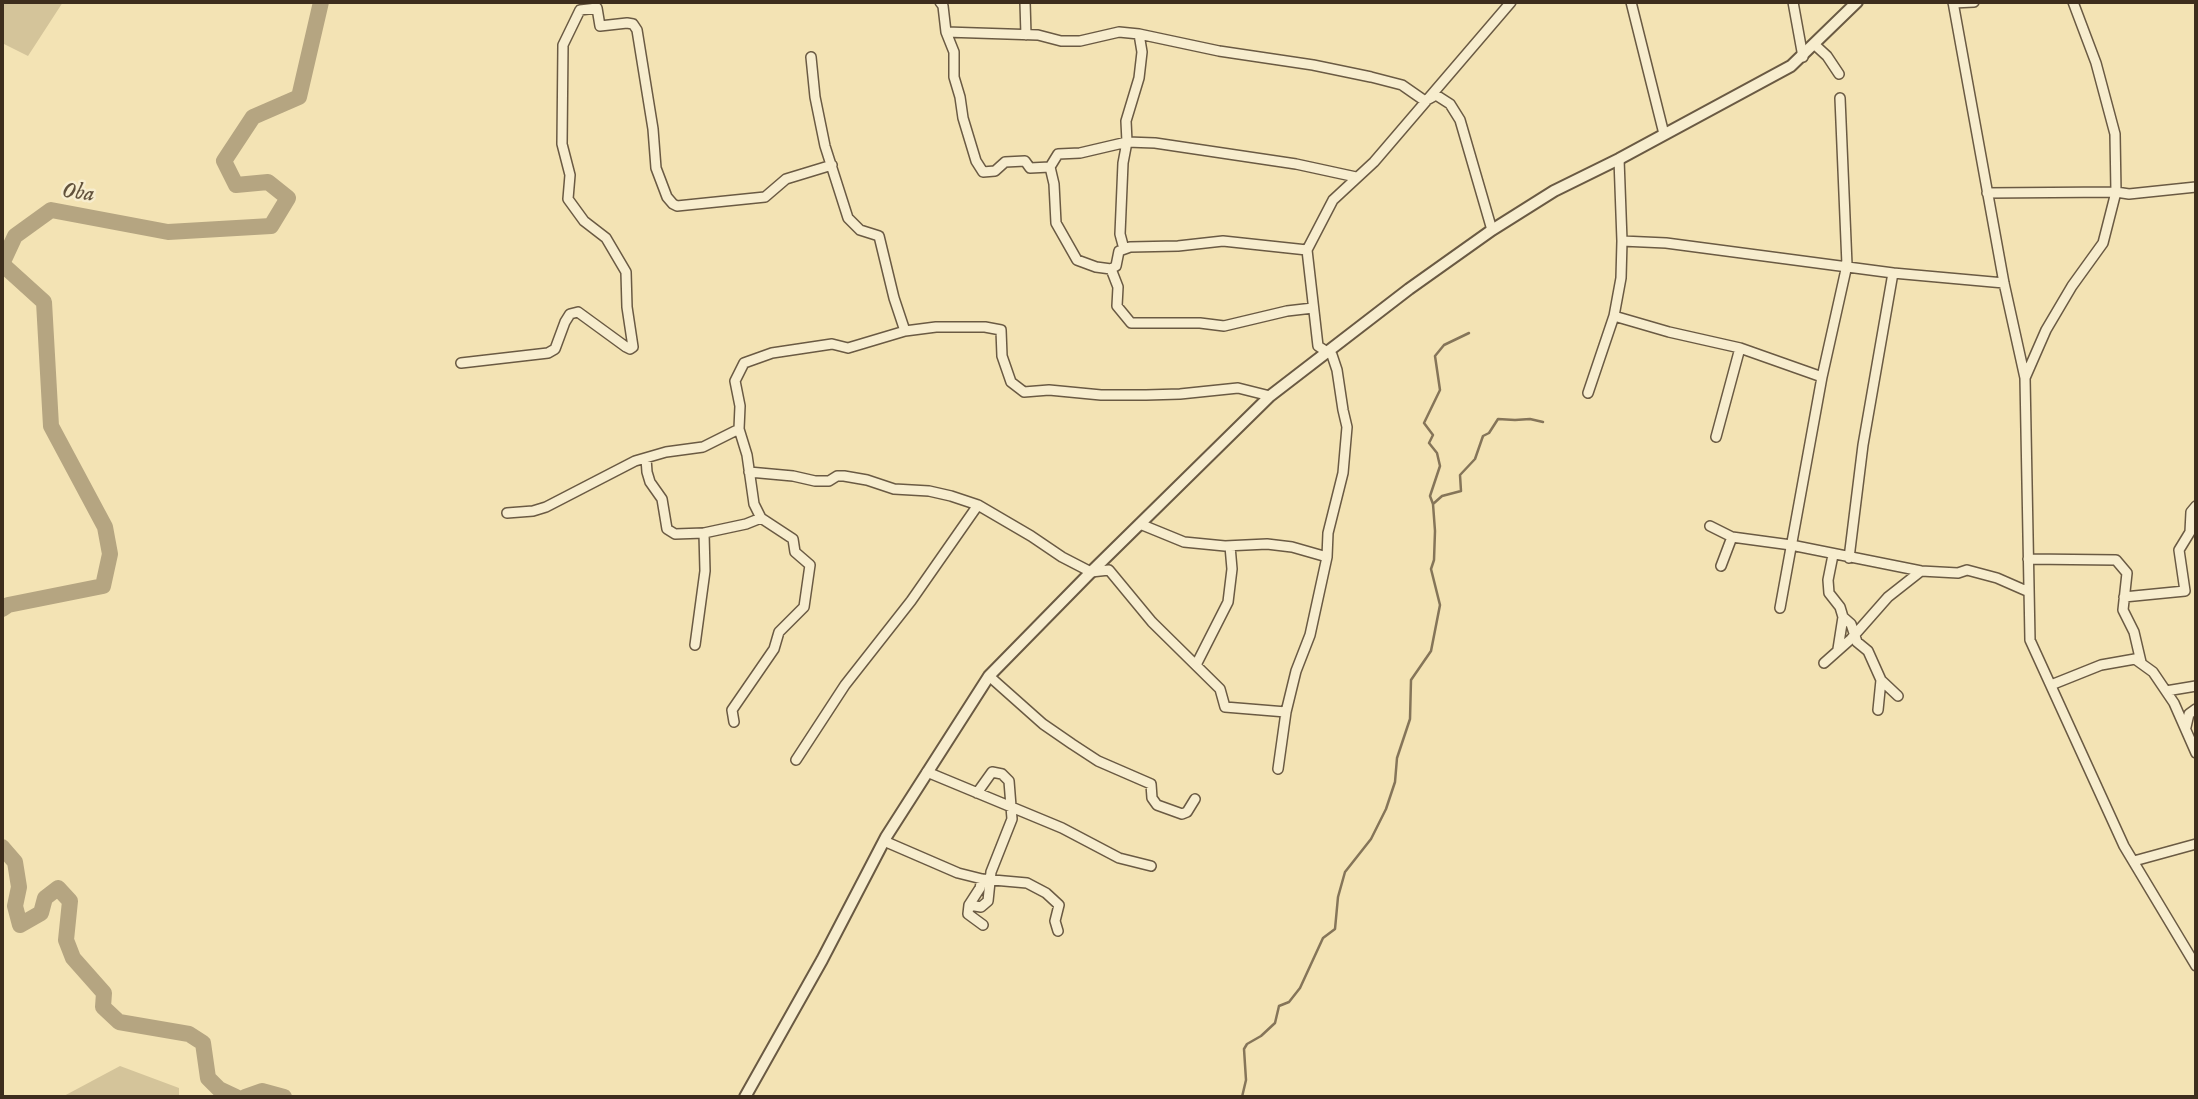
<!DOCTYPE html>
<html>
<head>
<meta charset="utf-8">
<style>
  body { margin:0 }
  #map { position:relative; width:2198px; height:1099px; overflow:hidden; background:#f3e3b4; font-family:"IM FELL English",serif }
  canvas { display:block }
  .frame { position:absolute; inset:0; border:4px solid #3d2d1d; pointer-events:none }
</style>
</head>
<body>
<div id="map">
<canvas width="2198" height="1099"></canvas>
<div class="frame"></div>
</div>
<script>
const context = document.querySelector('canvas').getContext('2d');
context.lineJoin = 'round';
function fillPath(path, color) {
  context.fillStyle = color;
  context.fill(path, 'evenodd');
}
function poly(rows) {
  const path = new Path2D();
  for (const r of rows) {
    path.moveTo(r[0], r[1]);
    for (let i = 2; i < r.length; i += 2) path.lineTo(r[i], r[i + 1]);
  }
  return path;
}
function stroke(path, color, width, dash) {
  context.strokeStyle = color;
  context.lineWidth = width;
  context.lineCap = dash ? 'butt' : 'round';
  context.setLineDash(dash || []);
  context.stroke(path);
}
function label(font, color, halo, rows, align = 'center') {
  context.font = font + ' "IM FELL English",serif';
  context.lineWidth = 5;
  context.setLineDash([]);
  context.textBaseline = 'middle';
  context.strokeStyle = halo;
  context.fillStyle = color;
  for (const [text, x, y, turn = 0] of rows) {
    context.save();
    context.translate(x, y);
    context.rotate((+turn || 0) * Math.PI / 180);
    context.textAlign = isNaN(turn) ? turn : align;
    if (halo) context.strokeText(text, 0, 0);
    context.fillText(text, 0, 0);
    context.restore();
  }
}
fillPath(poly([
  [2,2,63,2,28,56,2,43],
  [120,1066,179,1088,179,1097,62,1097]
]), '#d4c49a');
stroke(poly([
  [1433,504,1442,496,1461,491,1460,475,1475,459,1483,436,1489,433,1498,419,1515,420,1530,419,1543,422],
  [1242,1097,1246,1080,1244,1049,1247,1044,1261,1036,1275,1023,1279,1006,1289,1002,1300,988,1323,938,1335,929,1338,897,1345,872,1371,839,1386,809,1395,782,1397,758,1410,719,1411,680,1431,651,1440,605,1431,569,1434,560,1435,531,1433,504,1430,496,1440,466,1437,453,1429,443,1433,435,1424,423,1440,390,1435,356,1444,345,1469,333]
]), '#857559', 2.5);
stroke(poly([
  [2,609,8,605,103,586,110,554,105,527,51,426,44,302,2,264,15,236,51,210,168,232,271,226,288,198,268,182,236,185,224,161,253,117,299,97,321,2],
  [2,847,15,862,19,887,15,906,20,925,41,913,45,898,58,888,70,901,66,940,73,958,104,993,103,1007,119,1022,189,1034,203,1043,208,1078,219,1089,236,1097],
  [245,1097,262,1091,284,1097]
]), '#b5a581', 16);
const minor = poly([
  [940,2,943,6,946,32,954,52,954,77,960,97,963,118,976,161,983,172,995,171,1005,162,1025,161,1030,168,1050,167,1054,184,1056,223,1077,260,1096,267,1111,269,1116,266,1119,251,1130,247,1178,246,1223,241,1307,250,1318,346,1332,355,1337,370,1343,410,1347,427,1343,473,1328,533,1327,557,1310,635,1296,671,1286,712,1278,769],
  [1025,2,1026,35],
  [1631,2,1664,134],
  [1793,2,1803,57],
  [1953,2,2004,283,2025,378,2030,640,2124,846,2196,966],
  [1953,3,1974,2],
  [946,32,1038,35,1061,41,1080,41,1119,32,1139,34,1219,51,1313,65,1371,77,1402,85,1425,101,1436,95,1450,104,1460,120,1492,230],
  [1815,45,1827,56,1839,74],
  [811,57,815,97,825,146,848,218,860,230,879,236,894,298,905,331],
  [1050,167,1058,154,1080,153,1127,142,1155,143,1296,164,1356,177],
  [1987,193,2116,192,2115,134,2096,63,2073,2],
  [1622,241,1666,243,1893,273,2004,283],
  [1124,249,1120,234,1123,163,1127,142,1126,121,1139,78,1142,52,1139,34],
  [1307,250,1333,200,1374,162,1511,2],
  [1111,269,1118,287,1117,306,1131,323,1200,323,1224,326,1287,311,1313,308],
  [1614,316,1669,332,1740,348,1822,377],
  [461,363,548,353,555,349,565,322,570,314,578,312,626,347,630,349,633,347,627,307,626,272,606,238,584,221,568,199,570,175,562,144,563,45,580,10,597,8,600,26,627,23,633,24,637,30,653,129,656,168,667,197,673,204,677,206,765,197,786,179,832,165],
  [2025,378,2046,330,2072,286,2103,243,2116,192,2129,194,2196,187],
  [1588,393,1614,316,1621,278,1622,241,1619,159],
  [739,429,740,406,735,381,744,363,772,353,832,344,848,348,905,331,936,327,985,327,1001,330,1002,356,1011,382,1024,392,1049,390,1101,395,1146,395,1180,394,1238,388,1270,396],
  [1716,437,1740,348],
  [646,458,647,472,650,482,662,499,667,529,675,534,704,533,705,571,695,645],
  [749,472,793,476,815,481,829,481,837,476,844,476,867,480,894,489,929,491,951,496,978,505],
  [507,513,533,511,546,507,635,461,666,452,703,447,739,429,747,455,754,504,761,518,793,539,795,552,810,565,804,607,779,632,774,649,732,710,734,722],
  [1140,524,1184,542,1225,546,1267,544,1292,547,1327,557],
  [1710,526,1732,537,1791,545,1921,571,1958,573,1967,570,1997,578,2029,592],
  [704,533,746,524,761,518],
  [1833,555,1828,580,1829,593,1840,607,1843,617,1851,624,1857,642,1868,651,1881,680,1898,696],
  [1849,558,1863,445,1893,273],
  [2028,559,2116,560,2127,573,2123,610,2134,632,2141,662],
  [1721,566,1732,537],
  [2124,597,2185,591,2179,550,2190,532,2191,512,2196,506],
  [1780,608,1822,377,1847,265,1840,98],
  [1838,649,1843,617],
  [1824,663,1851,639,1888,597,1921,571],
  [1196,665,1228,602,1232,569,1230,546],
  [989,676,1043,724,1072,744,1098,761,1151,784,1152,798,1157,805,1182,814,1187,812,1195,799],
  [2051,685,2101,665,2135,659,2153,672,2174,703,2196,753],
  [2166,691,2196,686],
  [1878,710,1881,680],
  [2186,727,2189,714,2196,709],
  [796,760,845,685,911,601,978,505,1031,536,1062,557,1091,572,1109,570,1152,622,1220,689,1225,707,1286,712],
  [927,772,1062,828,1119,858,1151,866],
  [884,841,958,873,982,879,1027,883,1046,893,1059,905,1055,921,1058,931],
  [2134,861,2196,844],
  [982,879,980,888,969,905,968,914,983,925],
  [969,905,981,907,988,901,991,872,1012,819,1009,781,1002,774,992,772,977,793]
]);
const tertiary = poly([
  [745,1097,822,960,886,837,989,676,1091,572,1270,396,1409,289,1492,230,1554,191,1619,159,1791,66,1857,2]
]);
stroke(minor, '#6a5a43', 12);
stroke(tertiary, '#6a5a43', 14);
stroke(minor, '#f7edce', 9);
stroke(tertiary, '#f7edce', 10);
label('italic 23px', '#61513b', '#f7edce', [
  ["Oba",78,194,7]
]);
</script>
</body>
</html>
